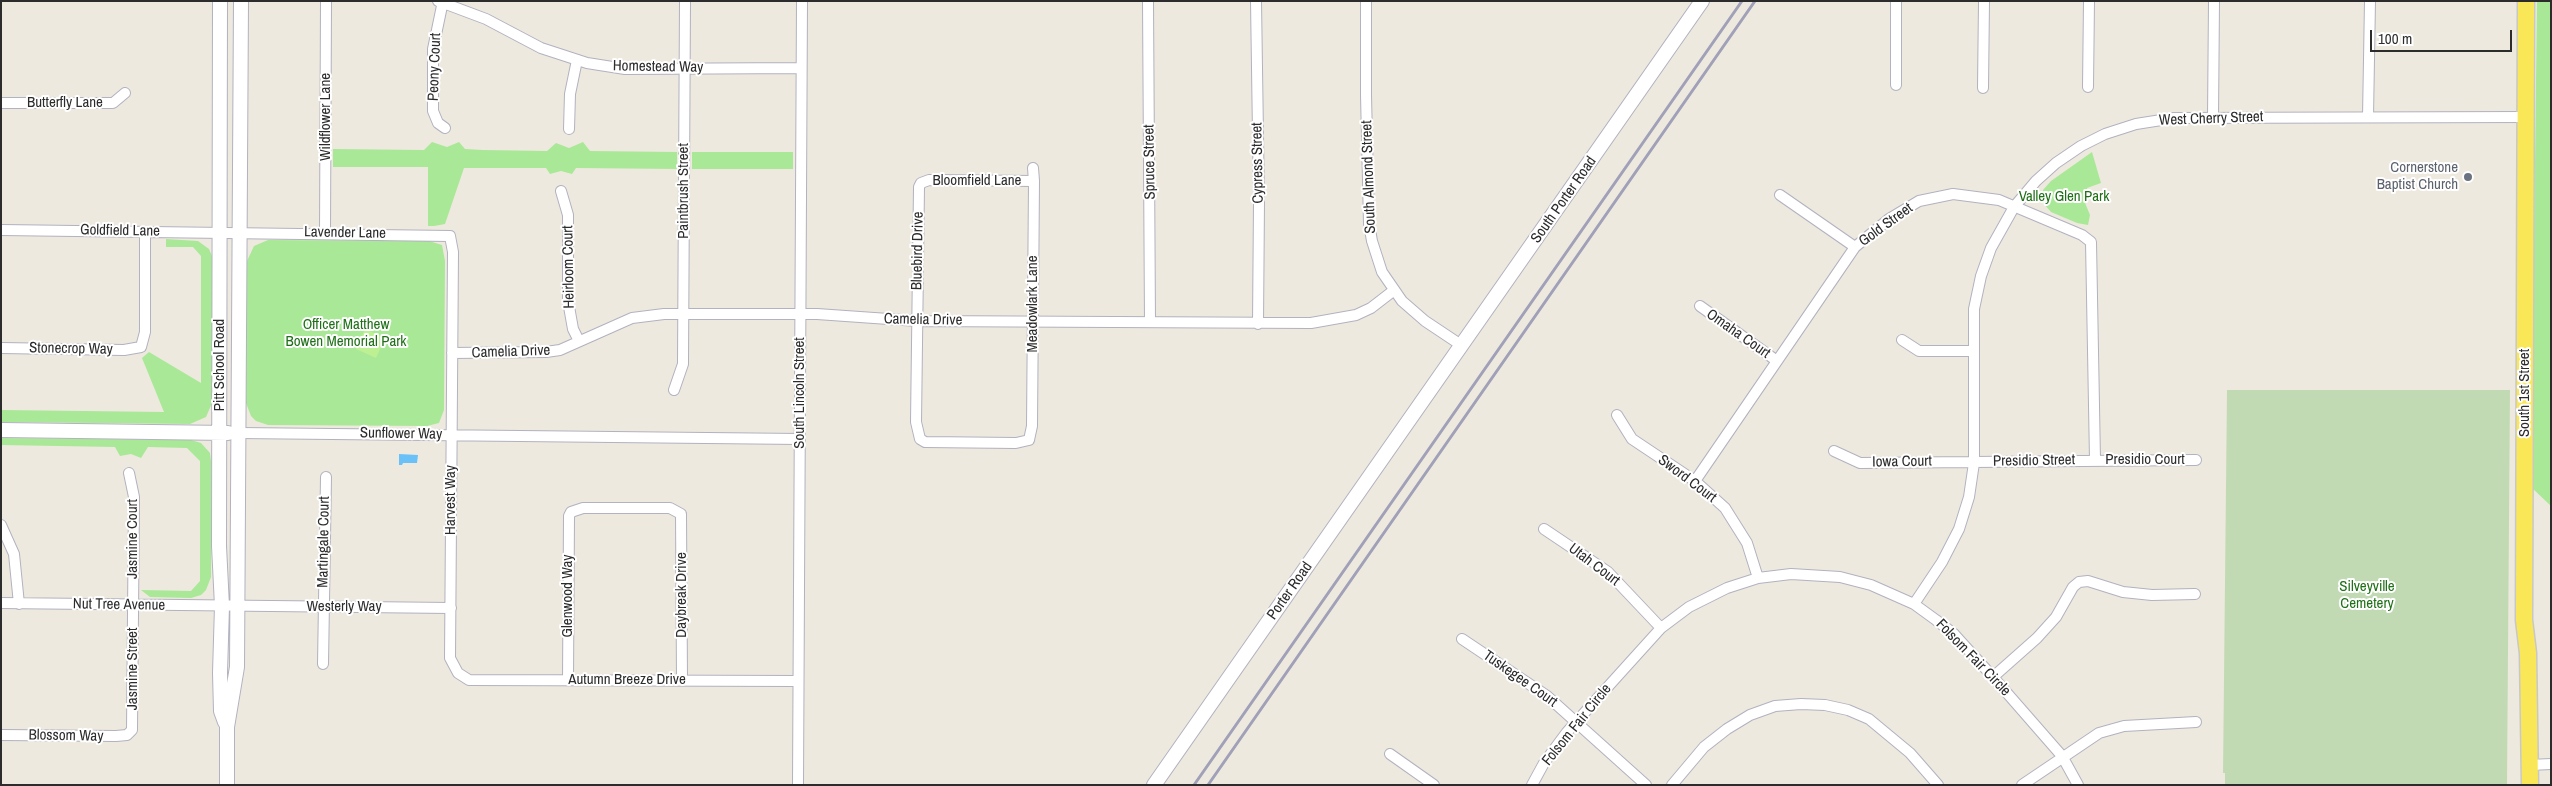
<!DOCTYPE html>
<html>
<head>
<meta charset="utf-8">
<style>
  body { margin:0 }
  #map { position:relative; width:2552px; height:786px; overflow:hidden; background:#eee9de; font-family:"Archivo Narrow",sans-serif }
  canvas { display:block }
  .frame { position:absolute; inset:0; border:2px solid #2c2c2c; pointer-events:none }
  .scale { position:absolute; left:2370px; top:30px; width:142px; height:22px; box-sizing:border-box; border:2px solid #2c2c2c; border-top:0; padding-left:6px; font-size:15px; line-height:18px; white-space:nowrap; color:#2c2c2c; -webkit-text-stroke:4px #fff; paint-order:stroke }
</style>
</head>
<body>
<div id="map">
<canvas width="2552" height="786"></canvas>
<div class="frame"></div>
<div class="scale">100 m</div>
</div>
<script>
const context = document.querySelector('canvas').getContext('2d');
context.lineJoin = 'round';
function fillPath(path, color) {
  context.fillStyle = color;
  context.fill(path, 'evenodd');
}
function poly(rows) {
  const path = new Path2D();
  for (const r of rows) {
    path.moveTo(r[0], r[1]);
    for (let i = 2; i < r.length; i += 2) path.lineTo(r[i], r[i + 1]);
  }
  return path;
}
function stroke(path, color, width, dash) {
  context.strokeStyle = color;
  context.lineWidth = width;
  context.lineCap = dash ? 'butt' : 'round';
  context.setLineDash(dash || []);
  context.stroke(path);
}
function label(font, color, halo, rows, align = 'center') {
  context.font = font + ' "Archivo Narrow",sans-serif';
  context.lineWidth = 4;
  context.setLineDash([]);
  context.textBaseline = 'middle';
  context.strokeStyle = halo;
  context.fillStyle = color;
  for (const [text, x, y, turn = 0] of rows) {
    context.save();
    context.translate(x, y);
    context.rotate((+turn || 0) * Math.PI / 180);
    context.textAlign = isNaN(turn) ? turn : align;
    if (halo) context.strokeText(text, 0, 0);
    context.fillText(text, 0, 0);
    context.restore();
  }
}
fillPath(poly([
  [2537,1,2551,1,2551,506,2531,487],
  [432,142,447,147,459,142,465,149,483,150,547,151,556,143,569,148,583,142,590,151,677,152,677,169,576,168,572,174,561,171,550,174,546,168,464,168,445,224,434,226,428,226,428,167,333,167,333,149,424,150],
  [692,152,793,152,793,169,692,169],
  [2092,152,2101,183,2087,188,2089,196,2083,198,2090,215,2088,225,2077,223,2051,212,2044,204,2042,197,2043,190,2051,181],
  [166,239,198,241,209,249,212,256,212,403,206,417,190,424,1,422,1,410,164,412,142,358,149,352,201,383,201,256,193,247,166,247],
  [268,240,429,241,442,245,445,261,444,410,439,423,427,426,268,425,256,421,251,416,246,403,247,261,254,246],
  [1,438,191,440,201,443,210,453,211,461,211,577,206,590,201,595,191,598,150,597,141,590,191,591,200,581,200,461,187,448,148,447,141,458,131,454,120,456,115,447,1,445]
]), '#a9e897');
fillPath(poly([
  [2227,390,2510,390,2507,785,2225,785,2225,773,2223,773]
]), '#c2dab4');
fillPath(poly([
  [365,329,385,338,376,358,356,349]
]), '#bdf092');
fillPath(poly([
  [399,454,418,455,417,463,403,463,402,465,399,465]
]), '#6ac1f7');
const street = poly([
  [438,1,486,19,541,48,587,63,625,69,801,68],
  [443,1,433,49,433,111,438,123,445,128],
  [1148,1,1150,322],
  [1256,1,1259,202,1258,324],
  [1366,1,1366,95,1369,224,1372,241,1382,272,1402,301,1425,321,1461,345],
  [1896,85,1896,1],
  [2088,87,2089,1],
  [1983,88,1984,1],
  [1,103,113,103,125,93],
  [2213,117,2214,1],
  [2368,117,2370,1],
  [569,129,570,94,577,60],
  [1033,168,1034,181,1033,305,1032,426,1029,440,1016,443,925,442,920,439,916,422,919,187,921,183,929,180,1034,181],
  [561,191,568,215,568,301,573,329,579,341],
  [1780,195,1855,247],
  [1,230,450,236,453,252,450,658,458,673,469,680,798,681],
  [325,233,326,1],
  [1700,306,1777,361],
  [1902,340,1919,351,1974,351],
  [1,348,124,350,141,347,145,332,145,232],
  [452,353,546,352,560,350,632,318,664,314,817,314,917,321,1311,323,1356,315,1371,308,1393,291],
  [674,390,683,364,685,1],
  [1617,415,1632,439,1695,481,1725,508,1747,543,1758,578],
  [239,433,800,439],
  [1834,451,1860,463,2196,460],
  [1695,481,1855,247,1889,219,1919,201,1953,194,1999,200,2082,235,2091,242,2095,460],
  [1,525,14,554,19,604],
  [1544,529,1608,572,1661,628],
  [1,603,451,608],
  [1914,604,1942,562,1959,529,1969,497,1974,463,1974,309,1981,276,1991,248,2014,207,2036,181,2056,163,2081,146,2105,134,2136,124,2174,118,2526,117],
  [1462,639,1547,696,1646,785],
  [323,664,326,477],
  [1993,677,2037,638,2056,617,2073,587,2079,582,2088,581,2123,592,2152,595,2195,594],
  [568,680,569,516,571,512,583,508,670,508,681,514,682,680],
  [1,735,116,736,127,735,132,730,134,497,129,473],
  [1390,754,1434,785],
  [2530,765,2551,764],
  [798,785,802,1],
  [1532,785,1544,763,1567,732,1661,628,1689,607,1727,588,1758,578,1791,574,1840,577,1871,585,1914,604,1936,620,1954,634,1993,677,2062,756,2078,785],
  [1672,785,1704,747,1727,729,1750,715,1775,706,1801,704,1825,705,1848,710,1869,719,1910,753,1938,785],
  [2022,785,2099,733,2124,726,2196,722]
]);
const secondary = poly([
  [220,1,219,546,222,606,220,673,221,711,225,722],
  [1,430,228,433],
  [227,785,227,727,237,667,241,1],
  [1154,785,1702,1]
]);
const primary = poly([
  [2526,1,2524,620,2528,653,2530,785]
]);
stroke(street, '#b2b2c0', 12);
stroke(secondary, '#b2b2c0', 16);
stroke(primary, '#c8c8c8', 19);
stroke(street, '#fff', 10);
stroke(secondary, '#fff', 14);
stroke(primary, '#fae757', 16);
stroke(poly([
  [1194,785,1742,1],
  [1208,785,1755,1]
]), '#a0a0b8', 3);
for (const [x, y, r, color] of [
  [2468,177,5,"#6b7280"]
]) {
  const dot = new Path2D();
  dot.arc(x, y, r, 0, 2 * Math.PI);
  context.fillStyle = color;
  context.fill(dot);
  stroke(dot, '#fff', 2);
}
label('15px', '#2c2c2c', '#fff', [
  ["Peony Court",435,67,-88],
  ["Homestead Way",658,67,1],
  ["Butterfly Lane",65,103],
  ["Wildflower Lane",326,117,-90],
  ["West Cherry Street",2211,119,-2],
  ["Spruce Street",1150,162,-91],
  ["Cypress Street",1258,163,-91],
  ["South Almond Street",1369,177,-92],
  ["Bloomfield Lane",977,181],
  ["Paintbrush Street",684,191,-90],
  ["South Porter Road",1564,200,-55],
  ["Gold Street",1886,225,-36],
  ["Goldfield Lane",120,231,1],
  ["Lavender Lane",345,233,1],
  ["Bluebird Drive",918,251,-89],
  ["Heirloom Court",569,267,-91],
  ["Meadowlark Lane",1033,304,-90],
  ["Camelia Drive",923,320,1],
  ["Omaha Court",1738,334,35],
  ["Stonecrop Way",71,349,1],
  ["Camelia Drive",511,352,-2],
  ["Pitt School Road",220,365,-90],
  ["South Lincoln Street",800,393,-90],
  ["South 1st Street",2525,393,-90],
  ["Sunflower Way",401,434,1],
  ["Presidio Court",2145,460],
  ["Presidio Street",2034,461,-1],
  ["Iowa Court",1902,462,-1],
  ["Sword Court",1687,479,37],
  ["Harvest Way",451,500,-90],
  ["Jasmine Court",133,539,-90],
  ["Martingale Court",324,542,-89],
  ["Utah Court",1594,565,37],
  ["Porter Road",1290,591,-55],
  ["Daybreak Drive",682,595,-90],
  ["Glenwood Way",568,596,-90],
  ["Nut Tree Avenue",119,605,1],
  ["Westerly Way",344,607],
  ["Folsom Fair Circle",1973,658,46],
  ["Jasmine Street",133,669,-90],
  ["Tuskegee Court",1520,679,35],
  ["Autumn Breeze Drive",627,680],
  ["Folsom Fair Circle",1577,725,-51],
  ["Blossom Way",66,736,1]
]);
label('15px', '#5b616d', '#fff', [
  ["Cornerstone",2458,168],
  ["Baptist Church",2458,185]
], 'right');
label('15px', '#1e6f16', '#fff', [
  ["Valley Glen Park",2064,197],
  ["Officer Matthew",346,325],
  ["Bowen Memorial Park",346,342],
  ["Silveyville",2367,587],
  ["Cemetery",2367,604]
]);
</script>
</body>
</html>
